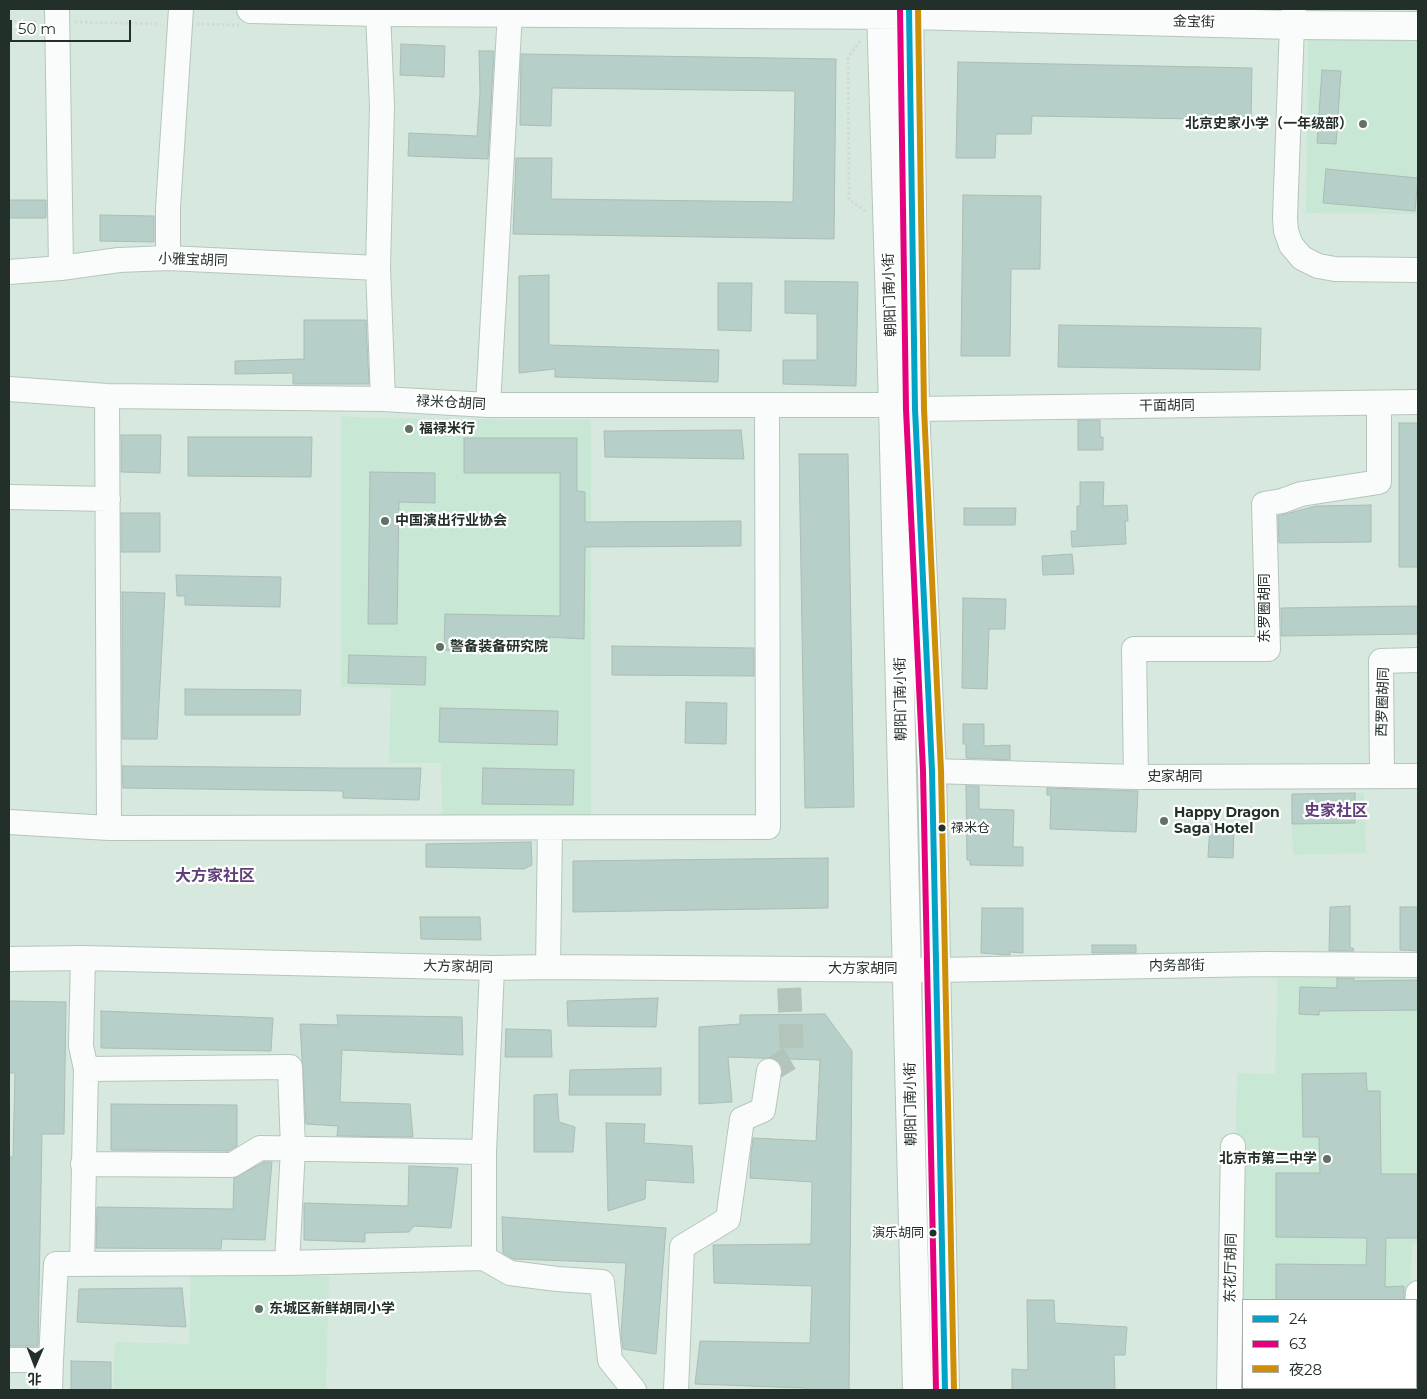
<!DOCTYPE html>
<html>
<head>
<meta charset="utf-8">
<style>
  body { margin:0 }
  #map { position:relative; width:1427px; height:1399px; overflow:hidden; background:#d7e9de; font-family:Montserrat,"Noto Sans SC",sans-serif }
  canvas { display:block }
  .frame { position:absolute; inset:0; border:10px solid #233029; pointer-events:none }
  .legend { position:absolute; left:1242px; top:1299px; width:175px; height:90px; box-sizing:border-box; background:#fff; border:1px solid #a7aca9; margin:0; padding:6px 9px; list-style:none; font-size:15px; color:#233029 }
  .legend li { display:flex; align-items:center; gap:10px; height:25px }
  .legend b { width:25px; border:1px solid #a7aca9 }
  .north { position:absolute; left:10px; top:1339px; width:50px; height:50px; -webkit-text-stroke:4px #fff; paint-order:stroke; rotate:181deg; font-size:14px; font-weight:700; line-height:20px; text-align:center; color:#233029 }
  .north::after { content:''; display:block; margin:auto; width:18px; height:22px; background:#233029; clip-path:polygon(50% 0,100% 100%,50% 72%,0 100%) }
  .scale { position:absolute; left:10px; top:20px; width:121px; height:22px; box-sizing:border-box; border:2px solid #233029; border-top:0; padding-left:6px; font-size:15px; line-height:18px; white-space:nowrap; color:#233029; -webkit-text-stroke:4px #fff; paint-order:stroke }
</style>
</head>
<body>
<div id="map">
<canvas width="1427" height="1399"></canvas>
<div class="frame"></div>
<ul class="legend">
<li><b style="height:6px;background:#02a3c6"></b>24</li>
<li><b style="height:6px;background:#e5007d"></b>63</li>
<li><b style="height:6px;background:#cd8e08"></b>夜28</li>
</ul>
<div class="north">北</div>
<div class="scale">50 m</div>
</div>
<script>
const context = document.querySelector('canvas').getContext('2d');
context.lineJoin = 'round';
function fillPath(path, color) {
  context.fillStyle = color;
  context.fill(path, 'evenodd');
}
function poly(rows) {
  const path = new Path2D();
  for (const r of rows) {
    path.moveTo(r[0], r[1]);
    for (let i = 2; i < r.length; i += 2) path.lineTo(r[i], r[i + 1]);
  }
  return path;
}
function stroke(path, color, width, dash) {
  context.strokeStyle = color;
  context.lineWidth = width;
  context.lineCap = dash ? 'butt' : 'round';
  context.setLineDash(dash || []);
  context.stroke(path);
}
function label(font, color, halo, rows, align = 'center') {
  context.font = font + ' Montserrat,"Noto Sans SC",sans-serif';
  context.lineWidth = 4.5;
  context.setLineDash([]);
  context.textBaseline = 'middle';
  context.strokeStyle = halo;
  context.fillStyle = color;
  for (const [text, x, y, turn = 0] of rows) {
    context.save();
    context.translate(x, y);
    context.rotate((+turn || 0) * Math.PI / 180);
    context.textAlign = isNaN(turn) ? turn : align;
    if (halo) context.strokeText(text, 0, 0);
    context.fillText(text, 0, 0);
    context.restore();
  }
}
fillPath(poly([
  [1308,33,1418,35,1418,214,1306,213],
  [341,416,369,418,591,420,591,818,442,819,441,763,389,763,391,688,341,687],
  [1364,793,1366,853,1293,855,1291,795],
  [1278,968,1418,969,1418,1243,1412,1244,1410,1300,1243,1300,1243,1388,1400,1388,1399,1390,1231,1390,1237,1073,1275,1074],
  [191,1272,329,1276,326,1390,113,1390,115,1342,189,1344]
]), '#c8e7d5');
const building = poly([
  [401,44,445,46,444,77,400,75,401,44],
  [479,51,494,51,488,159,408,156,409,133,477,136,480,92,479,51],
  [521,54,836,59,834,239,513,234,516,158,552,158,551,199,793,202,795,91,552,88,551,126,520,125,521,54],
  [958,62,1252,68,1251,120,1032,116,1031,134,996,134,995,158,956,158,958,62],
  [1322,70,1341,71,1336,144,1317,143,1322,70],
  [1326,169,1418,178,1415,211,1323,203,1326,169],
  [963,195,1041,196,1040,269,1011,269,1010,356,961,356,963,195],
  [9,200,46,200,46,218,9,218,9,200],
  [100,215,154,216,154,242,100,241,100,215],
  [549,275,549,345,719,350,718,382,555,377,555,369,519,373,519,276,549,275],
  [785,281,858,282,856,386,783,384,783,360,817,360,817,314,785,313,785,281],
  [718,283,752,283,751,331,718,330,718,283],
  [304,320,366,320,369,384,293,384,293,373,235,374,235,361,304,359,304,320],
  [1059,325,1261,328,1260,370,1058,367,1059,325],
  [1078,420,1100,420,1100,437,1103,437,1103,450,1078,450,1078,420],
  [1399,423,1418,423,1418,567,1399,567,1399,423],
  [741,430,744,459,605,457,604,431,741,430],
  [121,435,161,435,160,473,121,472,121,435],
  [188,437,312,437,311,477,188,476,188,437],
  [464,438,577,438,577,491,585,492,585,522,741,521,741,546,585,547,584,639,549,637,548,652,444,650,445,614,560,616,560,473,464,473,464,438],
  [799,454,848,454,854,807,805,808,799,454],
  [370,472,435,473,435,503,399,502,397,624,368,624,370,472],
  [1080,482,1104,482,1103,506,1127,505,1128,521,1125,521,1126,544,1072,547,1071,531,1077,531,1077,506,1080,506,1080,482],
  [1371,505,1371,542,1279,543,1278,516,1316,506,1371,505],
  [964,508,1016,508,1015,525,964,525,964,508],
  [121,513,160,513,160,552,121,552,121,513],
  [1072,554,1074,574,1043,575,1042,556,1072,554],
  [176,575,281,577,280,607,185,605,185,596,177,596,176,575],
  [122,592,165,593,157,739,122,739,122,592],
  [963,598,1006,599,1005,629,989,629,987,689,962,688,963,598],
  [1418,606,1418,634,1281,636,1281,608,1418,606],
  [612,646,754,648,754,676,612,675,612,646],
  [349,655,426,657,425,685,348,683,349,655],
  [185,689,301,690,300,715,185,715,185,689],
  [686,702,727,703,726,744,685,743,686,702],
  [440,708,558,711,557,745,439,742,440,708],
  [963,724,984,724,984,746,1010,745,1010,760,966,758,966,744,963,744,963,724],
  [122,766,341,768,421,768,419,800,343,798,343,791,123,788,122,766],
  [483,768,574,770,573,805,482,804,483,768],
  [966,786,979,786,979,809,1014,810,1013,847,1023,847,1023,866,970,865,970,860,967,860,966,786],
  [1047,788,1138,791,1136,832,1050,829,1051,795,1047,795,1047,788],
  [1355,793,1355,823,1292,824,1292,794,1355,793],
  [1210,824,1234,825,1233,858,1208,857,1210,824],
  [531,842,532,865,524,869,426,867,426,844,531,842],
  [828,858,828,908,573,912,573,861,828,858],
  [1350,906,1350,948,1353,948,1354,951,1329,951,1330,907,1350,906],
  [1400,907,1418,907,1418,951,1400,950,1400,907],
  [982,908,1023,908,1023,953,1010,952,1010,955,1006,955,981,953,982,908],
  [420,917,480,917,481,940,421,939,420,917],
  [1092,945,1136,945,1136,953,1092,953,1092,945],
  [1337,978,1354,978,1354,981,1418,980,1418,1010,1319,1011,1319,1015,1299,1014,1300,987,1337,988,1337,978],
  [658,998,656,1027,568,1026,567,1001,658,998],
  [9,1001,66,1002,64,1134,42,1134,38,1346,9,1346,9,1157,13,1157,15,1073,9,1073,9,1001],
  [101,1011,273,1018,271,1051,101,1048,101,1011],
  [825,1014,852,1051,849,1390,807,1390,805,1388,695,1384,700,1341,810,1343,812,1286,714,1283,713,1245,811,1244,812,1182,750,1178,751,1155,753,1138,816,1141,820,1060,728,1057,732,1102,699,1104,699,1027,740,1024,740,1015,825,1014],
  [337,1015,462,1017,463,1055,342,1050,340,1102,410,1104,413,1137,337,1136,338,1126,306,1124,300,1024,338,1025,337,1015],
  [506,1029,551,1030,552,1057,505,1057,506,1029],
  [661,1068,661,1095,569,1095,570,1070,661,1068],
  [1366,1073,1367,1091,1380,1091,1381,1174,1418,1174,1418,1238,1386,1238,1385,1287,1404,1286,1404,1300,1276,1300,1276,1264,1366,1265,1367,1238,1276,1237,1276,1173,1320,1173,1319,1137,1303,1137,1302,1074,1366,1073],
  [557,1094,559,1122,575,1127,573,1152,534,1152,534,1095,557,1094],
  [111,1104,237,1105,237,1146,228,1151,111,1150,111,1104],
  [606,1123,645,1124,644,1143,692,1146,694,1183,646,1180,645,1199,608,1211,606,1123],
  [264,1162,272,1162,265,1240,222,1239,221,1249,96,1248,97,1207,233,1209,234,1178,264,1162],
  [409,1166,458,1168,451,1228,414,1226,409,1232,365,1233,365,1242,304,1240,304,1203,408,1206,409,1166],
  [502,1217,666,1228,656,1354,623,1349,621,1334,626,1263,513,1259,503,1253,502,1217],
  [182,1288,186,1327,77,1322,79,1289,182,1288],
  [1027,1300,1054,1300,1055,1323,1127,1327,1125,1355,1114,1355,1115,1390,1012,1390,1012,1369,1028,1370,1027,1300],
  [71,1361,111,1362,111,1390,71,1390,71,1361]
]);
fillPath(building, '#b6cfc9');
stroke(building, '#acbcb6', 1);
stroke(poly([
  [769,1071,792,1057,789,983]
]), '#b3c4ba', 24, [24, 12]);
const minor = poly([
  [57,9,61,268],
  [1294,9,1292,25,1285,218,1286,231,1291,245,1302,258,1318,266,1335,269,1418,270],
  [378,12,382,106,378,268,383,399],
  [168,258,168,208,181,9],
  [9,272,61,268,119,260,168,258,378,268],
  [9,389,107,396,383,399,488,405,893,405],
  [107,396,109,828,768,827,767,406],
  [488,405,510,12],
  [915,409,1418,402],
  [9,497,108,499],
  [932,771,1136,777,1418,776],
  [1382,776,1381,661,1418,660],
  [1136,777,1134,649,1268,649,1264,504,1282,501,1301,494,1379,482,1379,403],
  [9,822,109,828],
  [9,959,83,958,492,968,548,967,936,970,1264,964,1418,965],
  [548,967,550,828],
  [86,1069,290,1067,293,1148,287,1263],
  [83,1164,232,1165,260,1148,484,1152],
  [484,1258,510,1273,557,1279,602,1282,610,1360,634,1390],
  [82,1264,86,1069,81,1046,83,958],
  [1416,1324,1418,1293],
  [9,1360,51,1360,50,1390],
  [51,1360,56,1264,287,1263,484,1258,484,1152,492,968],
  [676,1390,682,1247,728,1219,742,1119,763,1110,769,1071],
  [1229,1390,1233,1146],
  [1404,1390,1405,1388]
]);
const major = poly([
  [251,9,378,12,910,15,1292,25,1418,26],
  [881,9,893,405,917,1390],
  [909,9,915,409,932,771,945,1390]
]);
stroke(minor, '#b6c5bc', 26);
stroke(major, '#b6c5bc', 30);
stroke(poly([
  [9,21,39,22],
  [75,22,161,24],
  [197,24,239,25],
  [860,41,848,57,849,199,866,212]
]), '#d3d9d6', 3, [2.5, 2.5]);
stroke(minor, '#f9fcfa', 24);
stroke(major, '#f9fcfa', 28);
stroke(poly([
  [909,9,915,409,932,771,945,1390]
]), '#02a3c6', 6);
stroke(poly([
  [900,9,906,409,923,771,936,1390]
]), '#e5007d', 6);
stroke(poly([
  [918,9,924,409,941,771,954,1390]
]), '#cd8e08', 6);
for (const [x, y, r, color] of [
  [1363,124,5,"#627168"],
  [409,429,5,"#627168"],
  [385,521,5,"#627168"],
  [440,647,5,"#627168"],
  [1164,821,5,"#627168"],
  [942,828,4.5,"#233029"],
  [1327,1159,5,"#627168"],
  [933,1233,4.5,"#233029"],
  [259,1309,5,"#627168"]
]) {
  const dot = new Path2D();
  dot.arc(x, y, r, 0, 2 * Math.PI);
  context.fillStyle = color;
  context.fill(dot);
  stroke(dot, '#fff', 2);
}
label('13px', '#233029', '#fff', [
  ["禄米仓",951,828],
  ["演乐胡同",924,1233,"right"]
], 'left');
label('14px', '#233029', '#fff', [
  ["金宝街",1194,22,2],
  ["小雅宝胡同",193,260,2],
  ["朝阳门南小街",890,295,-92],
  ["禄米仓胡同",451,403,3],
  ["干面胡同",1167,406,-1],
  ["东罗圈胡同",1265,608,-90],
  ["朝阳门南小街",901,699,-91],
  ["西罗圈胡同",1383,702,-88],
  ["史家胡同",1175,777],
  ["内务部街",1177,966,-1],
  ["大方家胡同",458,967,1],
  ["大方家胡同",863,969],
  ["朝阳门南小街",911,1104,-91],
  ["东花厅胡同",1231,1268,-89]
]);
label('bold 14px', '#233029', '#fff', [
  ["北京史家小学（一年级部）",1353,124,"right"],
  ["福禄米行",419,429],
  ["中国演出行业协会",395,521],
  ["警备装备研究院",450,647],
  ["Happy Dragon",1174,813],
  ["Saga Hotel",1174,829],
  ["北京市第二中学",1317,1159,"right"],
  ["东城区新鲜胡同小学",269,1309]
], 'left');
label('bold 16px', '#603f79', '#fff', [
  ["史家社区",1336,811],
  ["大方家社区",215,876]
]);
</script>
</body>
</html>
